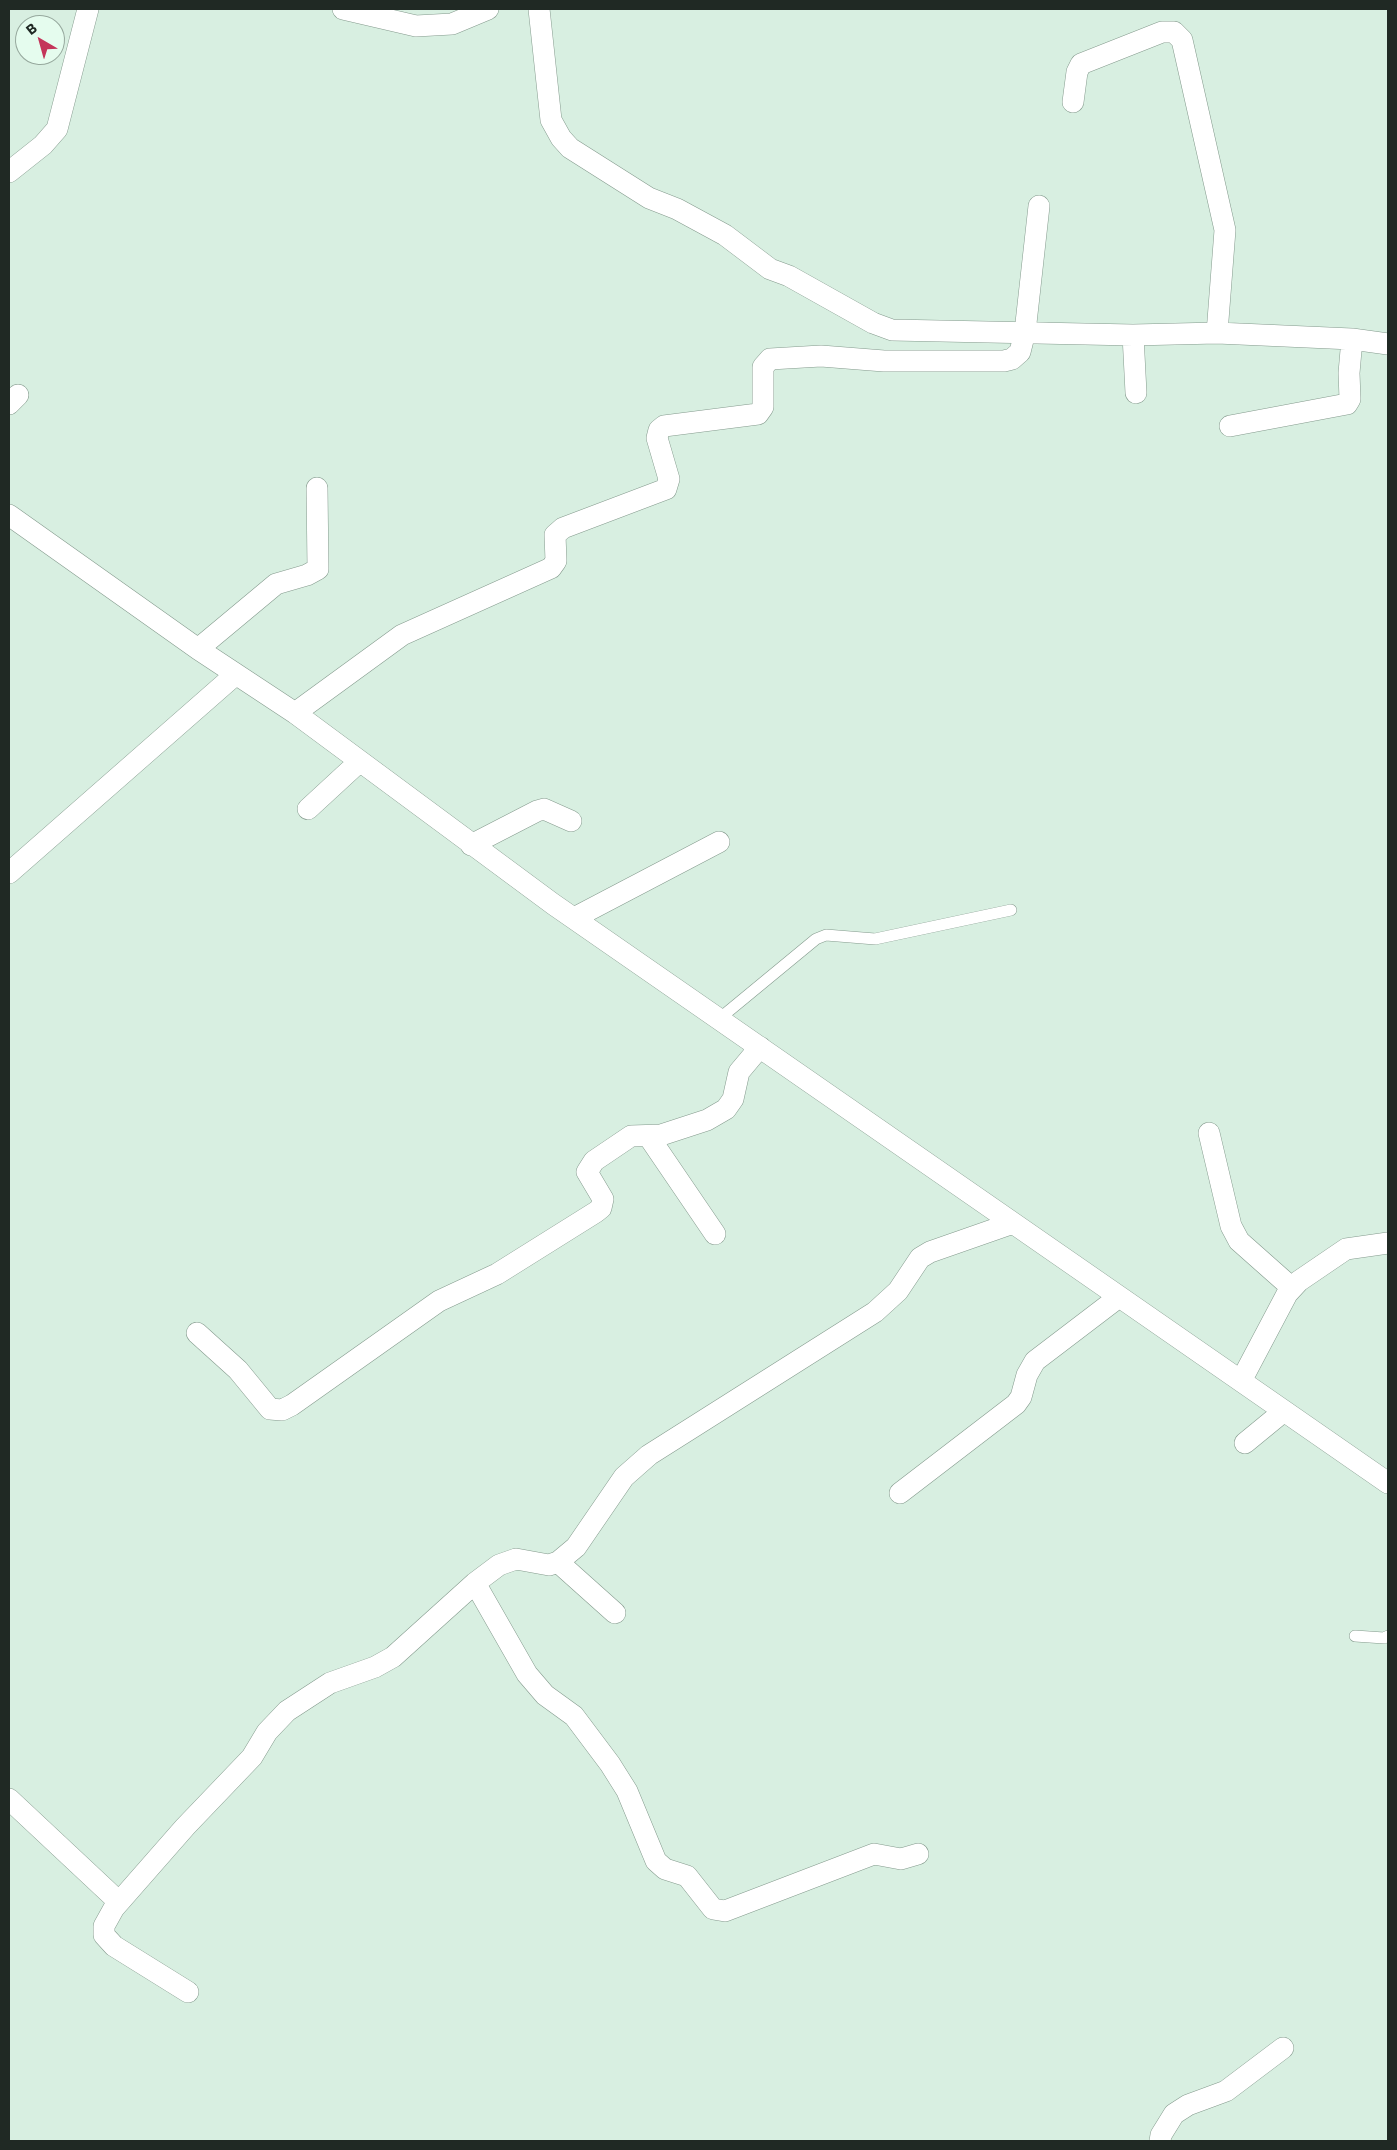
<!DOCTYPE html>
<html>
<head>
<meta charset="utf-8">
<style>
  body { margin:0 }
  #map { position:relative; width:1397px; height:2150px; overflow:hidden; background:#d8efe1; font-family:"IBM Plex Sans",sans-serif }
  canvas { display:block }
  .frame { position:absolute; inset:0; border:10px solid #202924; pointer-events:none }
  .north { position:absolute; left:15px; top:15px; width:50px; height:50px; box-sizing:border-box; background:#e5fcee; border:1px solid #96a89d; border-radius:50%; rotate:322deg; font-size:14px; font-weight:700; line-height:20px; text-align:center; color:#202924 }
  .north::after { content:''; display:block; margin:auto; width:18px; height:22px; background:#c4355a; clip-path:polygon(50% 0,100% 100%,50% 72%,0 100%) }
</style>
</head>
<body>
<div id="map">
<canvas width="1397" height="2150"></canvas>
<div class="frame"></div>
<div class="north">B</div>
</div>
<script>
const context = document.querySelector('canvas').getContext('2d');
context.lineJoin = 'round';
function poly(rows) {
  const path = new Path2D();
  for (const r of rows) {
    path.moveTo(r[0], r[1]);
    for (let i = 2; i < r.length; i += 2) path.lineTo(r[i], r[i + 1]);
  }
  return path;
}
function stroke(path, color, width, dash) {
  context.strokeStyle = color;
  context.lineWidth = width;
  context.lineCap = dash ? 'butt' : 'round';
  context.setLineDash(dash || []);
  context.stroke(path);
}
const lane = poly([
  [719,1019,816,939,826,935,875,939,1011,910],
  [1355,1636,1384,1638,1388,1636]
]);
const street = poly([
  [343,9,416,26,452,24,488,9],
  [539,9,551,120,561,138,570,148,649,198,677,209,725,235,770,269,789,276,873,323,892,330,1133,335,1217,333,1352,339,1388,344],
  [1073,102,1077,72,1081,64,1162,32,1174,32,1182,40,1225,230,1217,333],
  [9,172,43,145,57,129,88,9],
  [1133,335,1136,393],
  [9,404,18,395],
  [1230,426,1347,404,1350,399,1349,373,1352,339],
  [9,515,198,649,295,713,553,904,1388,1483],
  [198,649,276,584,307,575,318,569,317,488],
  [295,713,402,635,551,568,556,561,555,535,563,528,666,489,669,479,657,438,659,430,664,426,758,414,763,407,763,367,770,359,821,356,884,361,1004,361,1012,359,1020,352,1025,332,1039,206],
  [308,809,359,762],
  [471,845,537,811,544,809,571,821],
  [9,873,236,674],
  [574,918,719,842],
  [1209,1133,1231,1226,1239,1241,1292,1288],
  [649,1137,715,1234],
  [197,1333,238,1370,270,1409,282,1410,292,1405,439,1301,497,1274,596,1212,601,1208,603,1199,587,1172,594,1161,631,1136,661,1135,707,1120,726,1109,733,1099,739,1072,760,1047],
  [1241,1381,1287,1294,1299,1281,1346,1249,1388,1243],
  [1245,1443,1284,1411],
  [900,1493,1016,1404,1021,1397,1027,1375,1035,1361,1119,1297],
  [558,1562,615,1613],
  [475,1583,527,1674,545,1695,574,1716,610,1764,627,1791,656,1861,665,1869,687,1876,713,1909,725,1911,874,1854,901,1859,918,1854],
  [9,1799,119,1902],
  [188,1992,114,1946,104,1935,104,1926,114,1908,185,1827,252,1757,267,1732,287,1711,330,1683,375,1667,393,1657,475,1583,499,1565,516,1559,549,1565,558,1562,576,1547,624,1477,649,1455,875,1312,898,1291,920,1258,930,1252,1013,1223],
  [1160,2141,1161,2135,1174,2114,1188,2105,1226,2091,1283,2048]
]);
stroke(lane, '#849a8d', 12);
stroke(street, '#849a8d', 22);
stroke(lane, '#fff', 11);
stroke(street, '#fff', 21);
</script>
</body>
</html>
